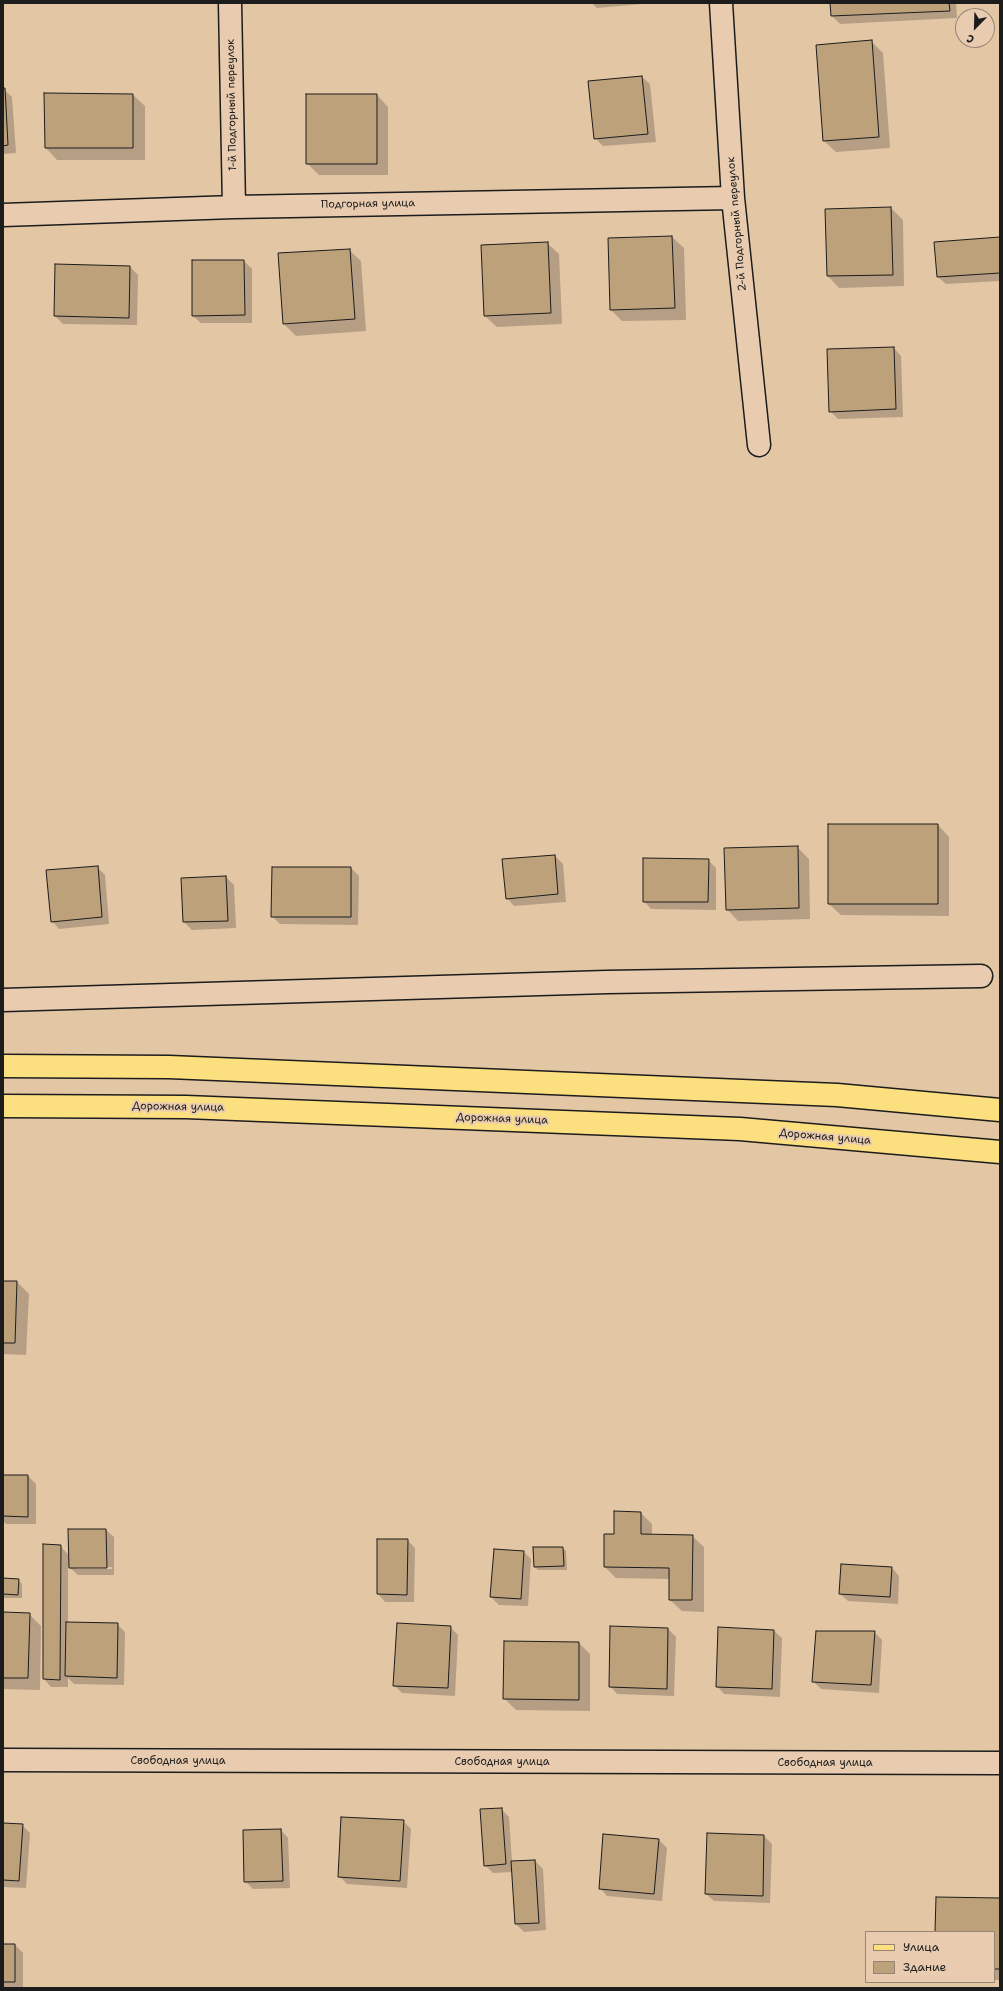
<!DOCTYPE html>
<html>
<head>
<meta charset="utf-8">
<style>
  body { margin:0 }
  #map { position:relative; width:1003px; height:1991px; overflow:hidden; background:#e3c6a4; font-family:"Shantell Sans",sans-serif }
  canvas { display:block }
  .frame { position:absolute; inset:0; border:4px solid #1c1c1c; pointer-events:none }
  .legend { position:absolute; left:865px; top:1931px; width:130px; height:52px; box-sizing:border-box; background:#e9ccb0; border:1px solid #978675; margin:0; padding:5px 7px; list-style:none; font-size:12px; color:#1c1c1c }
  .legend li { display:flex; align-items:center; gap:8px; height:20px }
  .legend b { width:20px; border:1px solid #978675 }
  .north { position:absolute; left:955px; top:8px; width:40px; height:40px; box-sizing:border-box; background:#e9ccb0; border:1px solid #978675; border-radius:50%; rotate:203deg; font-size:11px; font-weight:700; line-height:16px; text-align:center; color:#1c1c1c }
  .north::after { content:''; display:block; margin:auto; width:14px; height:18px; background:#1c1c1c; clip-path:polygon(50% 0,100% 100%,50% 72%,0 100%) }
</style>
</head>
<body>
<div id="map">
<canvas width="1003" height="1991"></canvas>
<div class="frame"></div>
<ul class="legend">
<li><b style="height:5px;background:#fce080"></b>Улица</li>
<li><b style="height:11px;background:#bca17a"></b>Здание</li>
</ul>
<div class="north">С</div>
</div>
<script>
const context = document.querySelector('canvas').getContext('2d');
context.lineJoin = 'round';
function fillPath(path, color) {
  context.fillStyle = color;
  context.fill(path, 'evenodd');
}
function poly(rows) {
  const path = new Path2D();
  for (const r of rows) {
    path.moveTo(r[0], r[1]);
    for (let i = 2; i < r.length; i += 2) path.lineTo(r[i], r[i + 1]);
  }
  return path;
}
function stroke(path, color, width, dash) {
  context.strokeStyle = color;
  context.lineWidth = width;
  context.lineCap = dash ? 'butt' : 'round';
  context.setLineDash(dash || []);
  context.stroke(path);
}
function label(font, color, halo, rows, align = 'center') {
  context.font = font + ' "Shantell Sans",sans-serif';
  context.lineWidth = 4;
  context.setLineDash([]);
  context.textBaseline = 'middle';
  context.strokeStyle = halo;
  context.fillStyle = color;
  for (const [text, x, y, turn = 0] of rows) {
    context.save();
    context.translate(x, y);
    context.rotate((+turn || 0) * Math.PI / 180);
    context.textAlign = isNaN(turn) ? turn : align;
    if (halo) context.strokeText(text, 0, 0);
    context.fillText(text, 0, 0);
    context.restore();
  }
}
fillPath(poly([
  [592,3,653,3,597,8],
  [831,3,956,3,957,18,840,24,832,16],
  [871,41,883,53,890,148,836,152,824,141],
  [642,77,650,84,656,142,603,146,595,138],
  [3,89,12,97,16,153,3,154],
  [45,94,133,95,145,106,145,160,57,160,46,148],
  [377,95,388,107,388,175,319,175,307,163],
  [891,208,903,220,904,286,839,288,828,276],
  [672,237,684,248,686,320,622,321,611,310],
  [1000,238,1000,281,946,284,938,277],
  [547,243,559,254,562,324,497,327,485,316],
  [349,250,361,261,366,331,296,336,284,324,279,254],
  [193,261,244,261,252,269,252,323,201,323,193,316],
  [56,265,130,267,138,275,137,325,63,324,55,316],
  [894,348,901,356,903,417,838,419,830,411],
  [938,825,949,837,949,916,841,915,829,904],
  [797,847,809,859,810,919,738,921,727,909],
  [555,856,563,864,566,902,514,906,507,898],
  [708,860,716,868,716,910,651,909,644,901],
  [97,867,105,875,109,924,59,929,52,921],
  [351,868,359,876,358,925,280,924,272,916],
  [226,877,234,885,236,928,192,930,184,922],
  [3,1282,17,1282,29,1294,26,1355,3,1354],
  [3,1476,28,1476,36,1484,36,1524,6,1524,3,1521],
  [641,1513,652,1524,652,1535,692,1536,704,1547,704,1612,682,1611,670,1600,670,1579,616,1578,605,1567,615,1535],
  [106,1530,114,1537,114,1575,78,1575,68,1566,68,1623,117,1624,125,1632,124,1685,74,1684,68,1678,68,1687,51,1687,44,1679,60,1546,69,1555],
  [76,1567,112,1567,112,1569,76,1569],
  [378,1540,407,1540,415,1548,414,1602,385,1602,378,1594],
  [562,1548,566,1551,567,1570,538,1570,535,1567],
  [524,1552,531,1559,528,1606,499,1605,491,1597],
  [892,1568,899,1576,898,1604,848,1601,840,1594],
  [3,1579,18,1580,22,1584,22,1598,3,1598],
  [3,1613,29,1614,41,1626,40,1690,3,1689],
  [450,1627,458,1635,455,1696,402,1693,394,1685],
  [668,1629,676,1637,674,1696,617,1694,610,1686],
  [774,1631,782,1638,780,1697,724,1694,717,1686],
  [874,1632,882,1640,879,1693,821,1689,813,1681],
  [579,1643,590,1654,590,1711,516,1710,504,1698],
  [501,1809,509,1817,512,1862,535,1861,543,1869,546,1930,524,1932,516,1924,513,1872,493,1873,485,1865],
  [403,1821,411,1829,407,1888,347,1884,339,1876],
  [3,1824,22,1825,30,1833,26,1888,3,1887],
  [281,1830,288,1838,290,1888,253,1889,245,1881],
  [708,1834,764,1836,772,1844,770,1903,714,1901,706,1894],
  [659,1840,667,1848,662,1901,607,1896,600,1888],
  [1000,1899,1000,1980,994,1980,994,1932,936,1932],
  [3,1945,15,1945,23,1953,23,1988,3,1988]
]), '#0003');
const building = poly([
  [830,3,949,3,950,11,831,16,830,3],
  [872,40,879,137,823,141,816,45,872,40],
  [642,76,648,134,594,139,588,81,642,76],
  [3,88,5,88,8,145,3,146,3,88],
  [44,93,133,94,133,148,45,148,44,93],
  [306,94,377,94,377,164,306,164,306,94],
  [891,207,893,275,827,276,825,209,891,207],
  [672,236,675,308,610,310,608,238,672,236],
  [1000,237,1000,273,937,277,934,242,1000,237],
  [548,242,551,313,484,316,481,245,548,242],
  [350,249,355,319,283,324,278,253,350,249],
  [192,260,244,260,245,315,192,316,192,260],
  [55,264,130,266,129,318,54,316,55,264],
  [894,347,896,409,829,412,827,349,894,347],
  [828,824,938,824,938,904,828,904,828,824],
  [798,846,799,908,726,910,724,848,798,846],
  [555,855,558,894,506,899,502,859,555,855],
  [643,858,709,859,708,902,643,902,643,858],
  [98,866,102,917,51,922,46,870,98,866],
  [272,867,351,867,351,917,271,917,272,867],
  [226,876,228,921,183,922,181,878,226,876],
  [3,1281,17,1281,15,1343,3,1343,3,1281],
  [3,1475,28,1475,28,1517,3,1516,3,1475],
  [614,1511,641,1512,641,1534,693,1535,692,1600,669,1600,669,1568,604,1567,604,1534,614,1534,614,1511],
  [68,1529,106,1529,107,1568,69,1568,68,1529],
  [377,1539,408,1539,407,1595,377,1594,377,1539],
  [43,1544,61,1545,60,1680,43,1679,43,1544],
  [533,1547,563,1547,564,1566,534,1567,533,1547],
  [494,1549,524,1551,521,1599,490,1597,494,1549],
  [841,1564,892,1567,890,1597,839,1594,841,1564],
  [3,1578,19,1579,18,1595,3,1594,3,1578],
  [3,1612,30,1613,28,1678,3,1678,3,1612],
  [66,1622,118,1623,117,1678,65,1676,66,1622],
  [397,1623,451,1626,448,1688,393,1686,397,1623],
  [610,1626,668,1628,667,1689,609,1687,610,1626],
  [718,1627,774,1630,772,1689,716,1687,718,1627],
  [816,1631,875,1631,871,1685,812,1682,816,1631],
  [504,1641,579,1642,579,1700,503,1699,504,1641],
  [502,1808,506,1864,484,1866,480,1809,502,1808],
  [341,1817,404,1820,400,1881,338,1877,341,1817],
  [3,1823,23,1824,19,1881,3,1880,3,1823],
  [281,1829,283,1881,244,1882,243,1830,281,1829],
  [707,1833,764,1835,763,1896,705,1894,707,1833],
  [603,1834,659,1839,654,1894,599,1889,603,1834],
  [535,1860,539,1923,515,1924,511,1861,535,1860],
  [936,1897,1000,1898,1000,1969,994,1969,994,1932,935,1932,936,1897],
  [3,1944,15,1944,15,1982,3,1982,3,1944]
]);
fillPath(building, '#bca17a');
stroke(building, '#1c1c1c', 1);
const minor = poly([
  [230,3,234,207],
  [721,3,733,198,759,445],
  [3,215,234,207,733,198],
  [3,1000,607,982,981,976],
  [3,1760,1000,1763]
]);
const major = poly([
  [3,1066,169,1067,837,1095,1000,1110],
  [3,1106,186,1107,740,1129,1000,1152]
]);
stroke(minor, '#1c1c1c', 25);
stroke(major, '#1c1c1c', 25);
stroke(minor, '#e9ccb0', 22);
stroke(major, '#fce080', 22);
label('11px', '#1c1c1c', '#e9ccb0', [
  ["1-й Подгорный переулок",232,105,-91],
  ["Подгорная улица",368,204,-1],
  ["2-й Подгорный переулок",737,224,-95],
  ["Дорожная улица",178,1107,1],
  ["Дорожная улица",502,1119,2],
  ["Дорожная улица",825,1137,5],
  ["Свободная улица",178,1761],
  ["Свободная улица",502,1762],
  ["Свободная улица",825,1763]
]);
</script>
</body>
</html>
